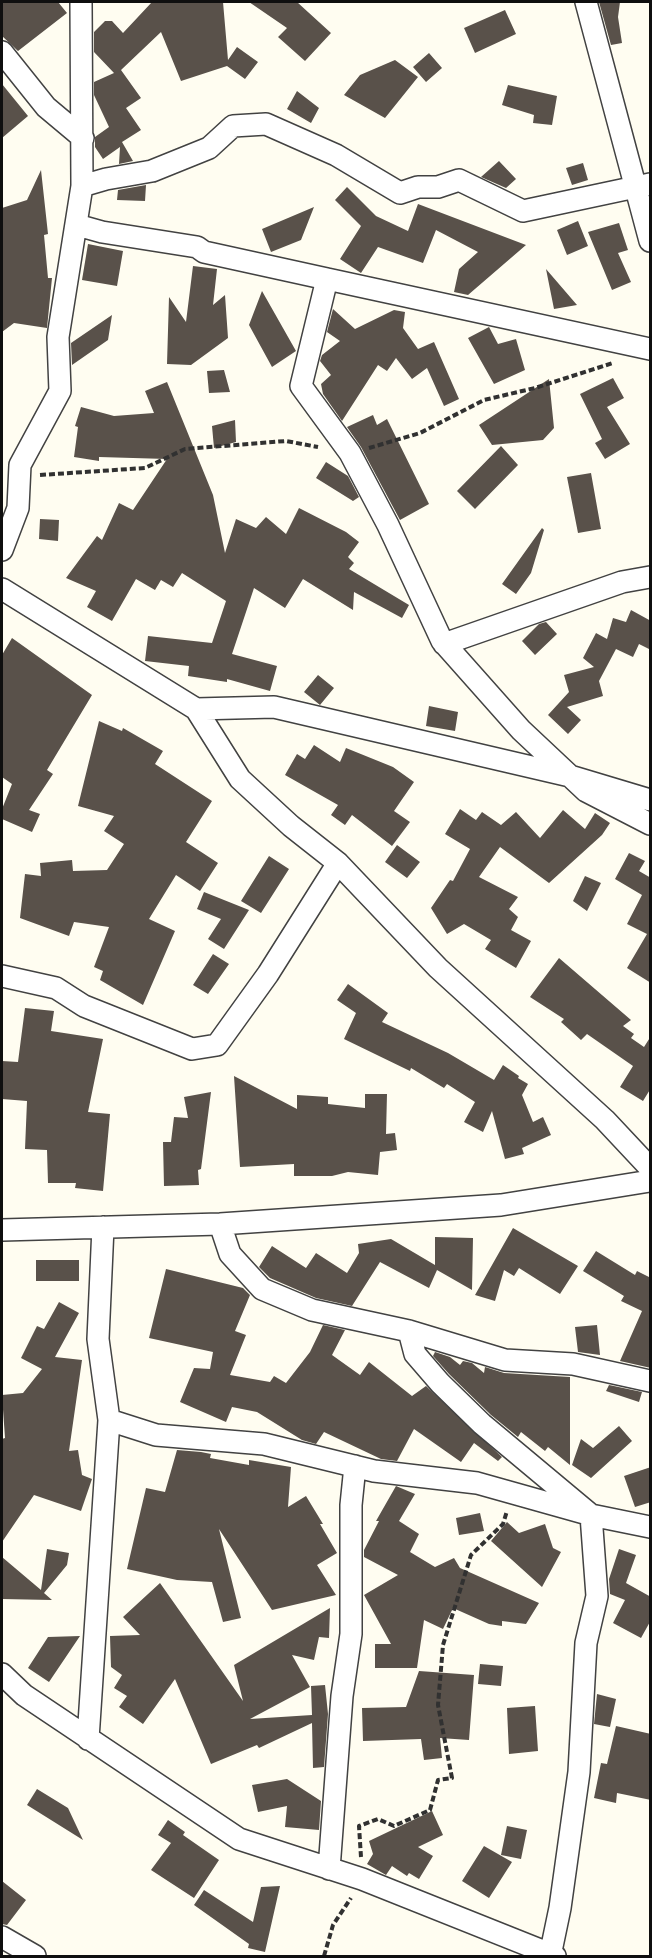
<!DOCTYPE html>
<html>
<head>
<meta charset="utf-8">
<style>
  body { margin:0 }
  #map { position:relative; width:652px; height:1958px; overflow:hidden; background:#fffdf1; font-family:"Source Serif 4",serif }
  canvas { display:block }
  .frame { position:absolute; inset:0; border:3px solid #0f0f0f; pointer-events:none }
</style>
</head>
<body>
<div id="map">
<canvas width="652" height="1958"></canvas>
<div class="frame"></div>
</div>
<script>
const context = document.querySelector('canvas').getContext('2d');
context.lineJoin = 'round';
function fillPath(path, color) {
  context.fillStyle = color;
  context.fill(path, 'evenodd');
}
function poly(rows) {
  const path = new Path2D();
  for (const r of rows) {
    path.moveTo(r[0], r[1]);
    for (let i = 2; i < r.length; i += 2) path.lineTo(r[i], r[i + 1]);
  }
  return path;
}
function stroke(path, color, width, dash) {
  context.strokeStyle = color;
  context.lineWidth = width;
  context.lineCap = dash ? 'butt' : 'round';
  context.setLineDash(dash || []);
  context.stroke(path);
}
fillPath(poly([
  [2,2,58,2,67,13,18,51,2,36],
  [152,2,223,2,228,60,237,47,258,62,245,79,227,66,181,81,161,32,121,70,141,98,126,108,141,130,122,142,133,161,119,164,120,147,103,159,95,147,95,137,109,127,94,95,94,82,114,73,94,52,94,32,105,21,112,21,123,33],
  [249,2,297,2,331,33,305,61,278,37,287,28],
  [599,2,620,2,618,17,622,43,611,45],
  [505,10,516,34,475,53,464,28],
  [429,53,442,68,426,82,413,67],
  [395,60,418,77,385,118,344,95,360,75],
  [2,84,28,116,2,138],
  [508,85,557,96,552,125,533,123,534,115,502,105],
  [297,91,319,108,311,123,287,109],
  [499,161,516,179,506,188,481,177],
  [583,163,588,180,572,185,566,168],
  [41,170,48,234,44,235,48,278,52,278,47,328,14,323,2,332,2,208,27,200],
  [146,185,145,201,117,200,118,190],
  [347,187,376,216,408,231,418,204,526,245,468,295,454,292,459,269,478,252,436,230,423,263,378,247,361,273,340,259,361,226,335,200],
  [314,207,301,240,271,252,262,229],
  [578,221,588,246,567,255,557,230],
  [619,223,628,250,618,253,631,282,612,290,588,232],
  [88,244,123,251,117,286,82,280],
  [193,266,217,269,213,305,225,295,228,338,191,365,167,364,169,297,186,322],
  [546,269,577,305,554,309],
  [262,291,296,351,272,367,249,325],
  [333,309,355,329,394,310,405,312,403,328,418,349,434,342,459,399,444,406,427,368,412,379,396,358,387,371,378,365,342,421,323,394,321,384,331,375,320,361,322,355,340,341,327,332],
  [112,315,108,340,72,365,71,343],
  [489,327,498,344,516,339,525,370,494,384,468,338],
  [224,370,230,392,209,393,207,371],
  [613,378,624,398,607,407,630,444,605,459,595,443,602,439,580,394],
  [549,379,554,428,543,440,492,445,479,425],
  [167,382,213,495,225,553,236,519,256,528,266,517,286,534,299,508,346,532,359,542,348,557,354,563,349,569,409,605,402,618,354,592,353,610,303,579,285,608,254,588,232,654,277,666,270,691,227,679,227,682,188,676,189,666,145,661,148,636,212,643,226,601,182,573,173,587,161,580,155,590,136,579,112,621,87,607,96,591,66,578,97,536,102,540,119,503,133,510,167,459,99,457,99,461,74,457,78,427,75,426,81,407,114,416,154,413,145,391],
  [373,415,377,425,387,419,429,504,400,520,361,447,347,427],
  [235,420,236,442,214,448,212,426],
  [501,446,518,465,475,509,457,491],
  [326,462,348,476,359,497,353,501,316,478],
  [591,473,601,529,578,533,567,477],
  [40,519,59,520,58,541,39,539],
  [542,528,544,530,531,573,516,594,502,584],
  [631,610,651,621,651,650,639,644,633,657,616,649,599,681,603,696,567,707,581,720,568,734,548,715,569,692,564,675,594,667,583,658,596,633,607,639,613,618,626,622],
  [546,622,557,634,535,655,522,641,539,624],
  [12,638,92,695,47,770,53,774,29,810,40,814,32,832,2,819,2,809,12,784,2,777,2,655],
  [318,675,334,688,320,705,304,692],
  [429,706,458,712,455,731,426,726],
  [99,721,122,731,123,728,163,751,155,764,212,801,186,842,218,863,200,891,176,875,149,919,175,931,143,1005,100,980,103,971,94,967,109,927,74,922,69,936,20,918,25,874,41,876,40,863,72,860,73,871,107,870,124,844,104,831,114,816,78,806],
  [314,745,340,762,346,748,393,767,414,782,394,811,410,822,392,846,352,815,345,825,331,815,338,805,285,775,297,754,305,759],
  [460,809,476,820,482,812,501,825,516,812,540,838,563,810,585,829,595,813,610,823,602,835,549,883,500,847,479,877,518,897,509,909,518,917,511,930,531,941,516,968,485,949,491,940,464,924,447,934,431,908,450,880,453,881,470,849,445,834],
  [397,845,420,862,407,878,385,862],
  [629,853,645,861,639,871,651,878,651,983,627,968,647,934,627,924,642,895,615,879],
  [269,856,289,869,261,913,241,901],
  [585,876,601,883,587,911,573,901],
  [204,892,249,910,224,949,208,939,221,919,197,909],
  [213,954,229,964,208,994,193,985],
  [559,958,631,1020,623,1026,634,1034,631,1038,644,1047,651,1036,651,1088,643,1101,620,1087,633,1066,587,1034,581,1040,561,1022,564,1019,530,997],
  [348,984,388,1013,382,1022,448,1053,494,1080,503,1065,519,1076,518,1078,528,1084,522,1095,533,1122,543,1117,551,1135,522,1148,524,1154,505,1159,492,1111,483,1132,464,1122,475,1102,447,1084,444,1088,411,1068,410,1071,344,1039,356,1013,337,1000],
  [25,1008,54,1011,51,1031,103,1039,88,1112,110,1114,103,1191,75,1188,76,1183,48,1183,47,1150,25,1149,27,1101,2,1099,2,1061,18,1062],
  [234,1076,297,1109,297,1095,328,1097,328,1104,365,1108,365,1094,387,1094,386,1134,395,1133,397,1150,380,1152,378,1175,348,1172,332,1176,294,1176,294,1164,240,1167],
  [211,1092,201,1169,198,1170,199,1185,164,1186,163,1142,171,1142,174,1117,188,1118,184,1097],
  [513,1228,578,1266,560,1294,519,1268,514,1276,504,1270,495,1301,475,1295],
  [435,1237,473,1238,472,1290,437,1270,429,1288,380,1262,352,1306,316,1298,270,1278,259,1267,272,1246,306,1268,316,1253,347,1273,359,1253,358,1244,391,1239,435,1265],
  [596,1251,635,1275,637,1271,651,1278,651,1368,620,1361,642,1311,621,1301,624,1296,583,1271],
  [36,1260,79,1260,79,1281,36,1281],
  [166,1269,243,1288,250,1295,235,1331,246,1335,230,1375,270,1382,274,1376,286,1383,310,1352,323,1325,345,1330,332,1355,360,1375,369,1362,412,1396,426,1386,502,1457,498,1461,474,1443,461,1462,414,1429,397,1461,381,1459,324,1432,316,1444,302,1440,257,1412,232,1407,226,1422,180,1402,194,1368,210,1369,213,1352,149,1338],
  [59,1302,79,1313,55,1357,82,1360,69,1451,78,1450,82,1475,92,1479,81,1511,34,1495,2,1542,2,1439,5,1438,2,1395,23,1393,42,1369,21,1358,37,1326,44,1329],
  [597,1325,600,1355,578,1352,575,1327],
  [435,1352,450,1357,460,1365,463,1361,472,1363,484,1373,485,1367,504,1373,570,1377,570,1465,548,1447,545,1451,521,1432,518,1437,491,1415,449,1374,433,1356],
  [609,1385,642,1392,639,1402,606,1391],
  [619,1426,632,1441,591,1478,572,1465,581,1439,593,1448],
  [177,1450,201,1452,211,1454,210,1458,249,1465,249,1460,291,1467,288,1507,306,1496,323,1524,320,1524,337,1553,317,1565,336,1595,272,1610,219,1529,241,1618,223,1622,212,1582,177,1580,127,1569,146,1488,165,1492],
  [651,1467,651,1502,635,1507,624,1476],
  [396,1486,415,1494,399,1521,419,1534,410,1552,435,1567,454,1558,460,1568,539,1603,526,1624,502,1621,502,1626,489,1624,453,1608,443,1629,424,1620,417,1668,375,1668,375,1644,391,1644,364,1595,398,1575,364,1557,364,1550,379,1521,376,1521],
  [480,1513,484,1531,459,1535,456,1518],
  [507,1522,519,1533,545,1524,553,1548,561,1552,542,1587,491,1541],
  [47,1549,69,1553,67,1565,44,1593,52,1600,2,1599,2,1557,41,1590],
  [619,1549,636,1555,626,1583,651,1597,651,1620,641,1638,613,1623,625,1600,610,1594,609,1579],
  [160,1583,243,1701,234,1665,330,1608,329,1638,319,1637,314,1660,292,1655,310,1687,250,1719,312,1715,311,1686,325,1685,328,1714,324,1767,313,1768,312,1723,259,1748,257,1745,211,1764,175,1679,143,1724,119,1707,127,1696,114,1688,122,1675,111,1667,110,1636,140,1635,123,1617],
  [80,1636,49,1682,28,1668,48,1637],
  [480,1664,503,1666,501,1686,478,1684],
  [419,1671,474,1675,469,1740,440,1738,442,1758,424,1760,421,1739,363,1741,362,1708,406,1707],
  [597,1694,616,1699,610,1727,594,1724],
  [535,1706,538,1751,509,1754,507,1708],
  [616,1726,651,1734,651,1800,617,1793,616,1803,594,1798,601,1763,607,1764],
  [287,1779,321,1801,319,1830,285,1827,287,1806,258,1812,252,1785],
  [37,1789,68,1808,83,1840,27,1805],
  [432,1811,443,1835,418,1847,433,1856,419,1879,409,1873,407,1876,392,1866,386,1875,367,1864,373,1854,369,1841],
  [168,1820,185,1832,183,1835,219,1860,194,1898,151,1870,171,1843,158,1835],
  [507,1826,527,1830,521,1859,501,1855],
  [484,1846,512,1862,489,1898,462,1881],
  [2,1881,26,1900,7,1925,2,1924],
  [280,1886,265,1952,248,1948,249,1944,194,1905,204,1890,253,1922,261,1887]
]), '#59514a');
const minor = poly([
  [586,2,650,241],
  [2,52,46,107,83,138],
  [82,186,106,179,152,171,209,148,233,126,266,124,336,155,400,193,418,187,438,187,459,180,523,211,650,184],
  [77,225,102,232,197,247,204,252,327,279,301,386,350,453,388,525,442,641,521,730,586,791,650,824],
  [327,279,650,349],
  [2,550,18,508,20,465,60,391,58,337,82,186,81,2],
  [2,589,196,709,240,779,291,826,338,863,438,968,605,1120,650,1168],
  [444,644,622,582,650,577],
  [196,709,274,707,570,776,650,800],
  [2,976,56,988,84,1006,192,1049,217,1045,268,974,338,863],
  [220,1224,230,1254,262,1289,312,1310,409,1331,505,1360,573,1364,650,1381],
  [2,1230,220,1224,501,1205,650,1181],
  [409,1331,415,1354,440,1383,482,1424,591,1515,597,1596,586,1643,579,1772,560,1908,550,1956],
  [109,1420,156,1435,264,1444,374,1471,477,1483,591,1515,650,1527],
  [2,1674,24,1695,239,1839,362,1879,555,1956],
  [88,1739,109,1420,98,1339,103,1227],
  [329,1869,342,1696,351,1634,351,1505,355,1466],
  [2,1937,35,1956]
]);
stroke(minor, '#424242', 24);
stroke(poly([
  [369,448,420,433,484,400,535,388,613,363],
  [40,475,145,468,185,449,286,441,318,447],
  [361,1857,359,1826,378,1819,394,1826,430,1810,438,1780,452,1778,438,1705,443,1645,471,1555,503,1524,507,1511],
  [324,1956,333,1925,351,1898]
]), '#313131', 4, [6, 3]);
stroke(minor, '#fff', 21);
</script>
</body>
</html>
